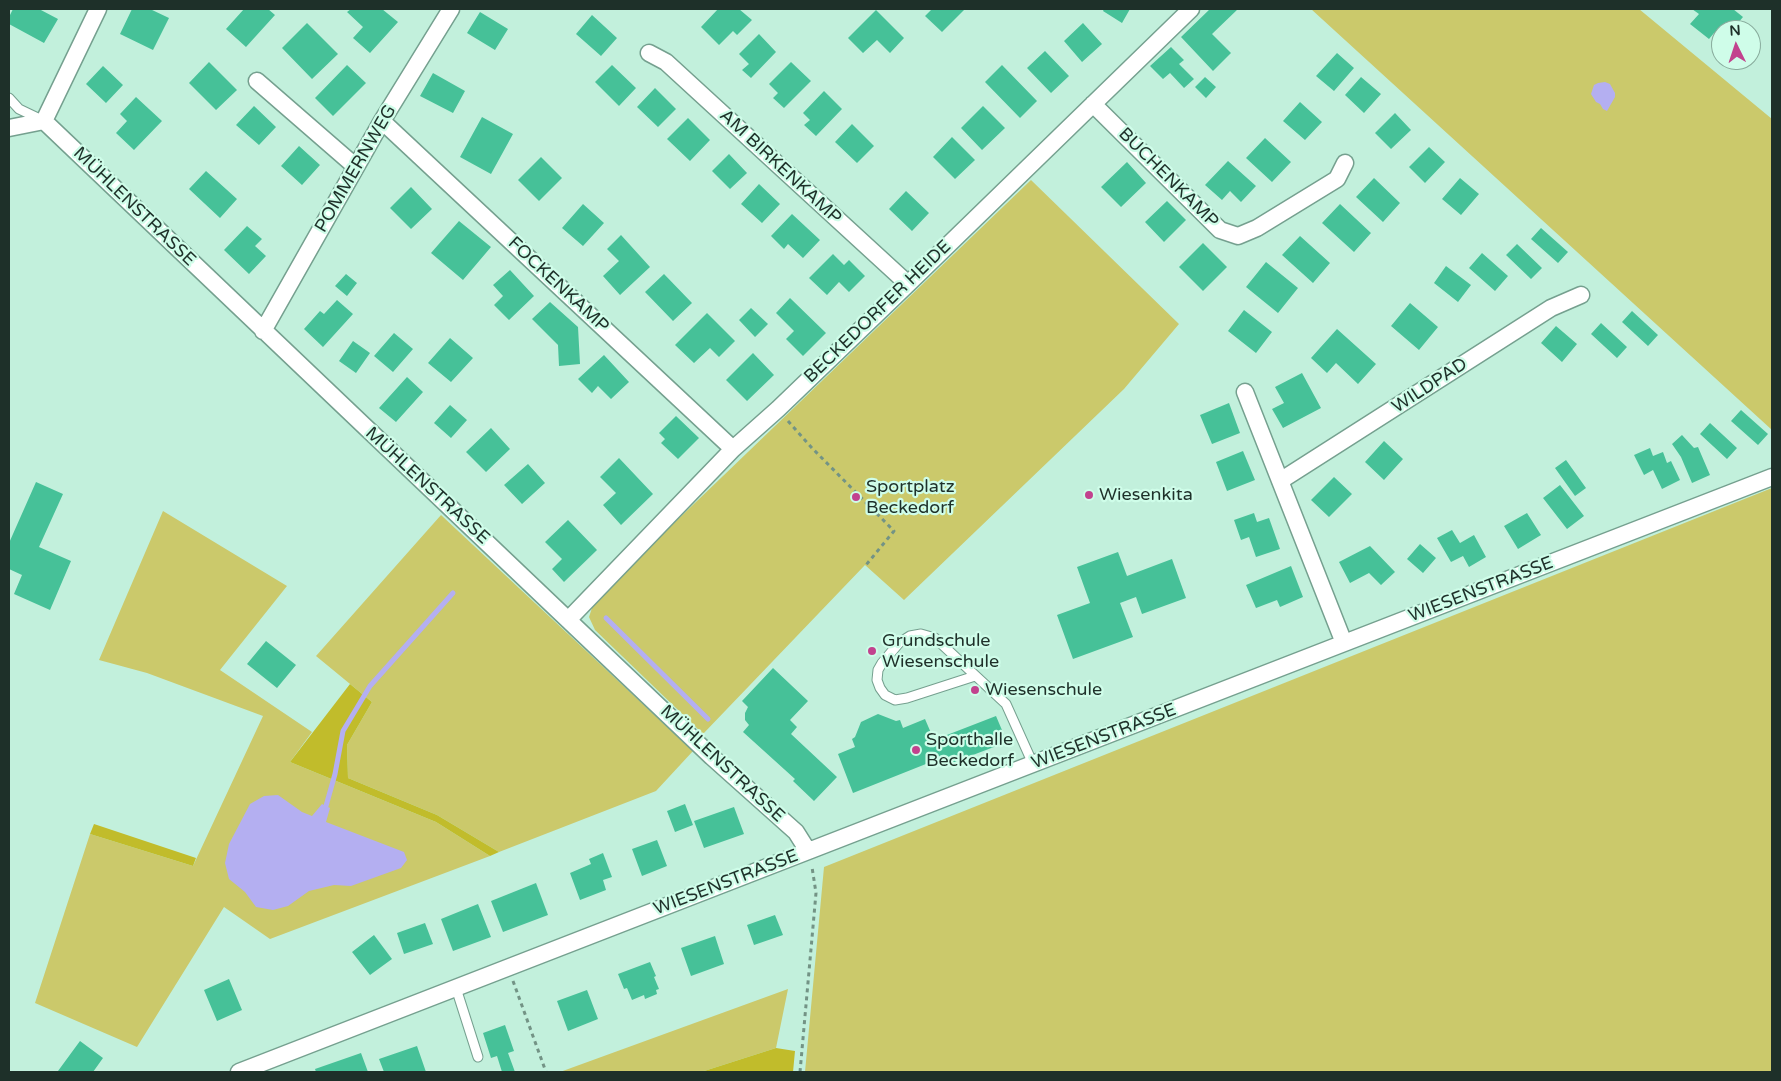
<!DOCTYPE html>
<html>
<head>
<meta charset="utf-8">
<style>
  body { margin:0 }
  #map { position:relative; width:1781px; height:1081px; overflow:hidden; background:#c2f0dc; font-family:"Varela Round",sans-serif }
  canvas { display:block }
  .frame { position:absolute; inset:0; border:10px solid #1e3029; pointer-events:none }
  .north { position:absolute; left:1711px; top:20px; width:50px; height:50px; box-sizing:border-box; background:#cffde9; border:1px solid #88ab9c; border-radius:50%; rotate:356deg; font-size:14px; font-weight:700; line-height:20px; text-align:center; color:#1e3029 }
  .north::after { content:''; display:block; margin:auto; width:18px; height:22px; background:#c2428e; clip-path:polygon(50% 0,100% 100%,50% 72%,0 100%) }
</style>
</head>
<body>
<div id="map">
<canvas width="1781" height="1081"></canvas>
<div class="frame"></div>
<div class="north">N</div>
</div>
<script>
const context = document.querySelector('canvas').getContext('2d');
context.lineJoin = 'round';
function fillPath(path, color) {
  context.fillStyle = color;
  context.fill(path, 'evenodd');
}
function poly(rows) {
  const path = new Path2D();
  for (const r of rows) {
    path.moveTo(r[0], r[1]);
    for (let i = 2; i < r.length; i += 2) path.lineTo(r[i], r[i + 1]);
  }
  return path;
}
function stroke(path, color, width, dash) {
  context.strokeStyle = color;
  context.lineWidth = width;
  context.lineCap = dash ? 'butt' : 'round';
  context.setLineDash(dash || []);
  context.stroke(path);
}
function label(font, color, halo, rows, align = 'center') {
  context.font = font + ' "Varela Round",sans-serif';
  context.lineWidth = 4.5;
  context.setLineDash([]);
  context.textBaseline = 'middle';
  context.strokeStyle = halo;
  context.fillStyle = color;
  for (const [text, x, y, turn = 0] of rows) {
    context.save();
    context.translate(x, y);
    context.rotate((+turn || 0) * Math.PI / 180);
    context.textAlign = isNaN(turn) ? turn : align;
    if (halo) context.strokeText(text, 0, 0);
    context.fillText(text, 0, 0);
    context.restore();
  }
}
fillPath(poly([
  [1311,9,1639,9,1772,119,1772,430],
  [1031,180,1179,324,1124,389,904,600,865,565,703,734,595,630,589,617,595,599],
  [1772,488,1772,1072,805,1072,824,867],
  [163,511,287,586,220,670,312,732,290,762,436,822,490,856,270,939,224,907,137,1047,35,1003,90,834,193,866,263,716,147,673,99,660],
  [441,515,693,751,656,791,499,852,437,815,348,778,347,745,372,702,316,656],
  [788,989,776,1048,701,1072,560,1072]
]), '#cbc96b');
fillPath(poly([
  [350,684,372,702,347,745,348,778,437,815,499,852,490,856,436,822,290,762],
  [94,824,196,858,193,866,90,834],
  [776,1048,795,1051,793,1072,701,1072]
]), '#c1bc2b');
fillPath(poly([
  [1605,82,1610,84,1615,93,1615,97,1607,111,1603,109,1600,104,1596,102,1591,94,1594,85,1598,83],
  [278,795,302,812,312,816,322,804,330,808,326,822,404,852,407,860,401,868,351,886,334,885,309,891,288,906,273,910,256,907,245,892,229,879,225,863,229,844,250,804,264,796]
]), '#b4aff1');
stroke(poly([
  [606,618,708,719],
  [326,806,335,774,343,731,370,686,453,593]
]), '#b4aff1', 5);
fillPath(poly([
  [13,9,39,9,58,19,44,43,9,24,9,17],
  [132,9,150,9,169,18,153,50,120,34],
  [244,9,268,9,275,15,246,47,226,29],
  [351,9,382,9,398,22,370,53,353,38,363,27,347,12],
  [718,9,739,9,752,20,737,35,733,31,719,45,701,27],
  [932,9,963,9,964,10,942,32,925,16],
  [1104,9,1130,9,1122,23,1103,11],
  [1210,9,1238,9,1212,34,1231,53,1213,71,1181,37],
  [1692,9,1733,9,1743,17,1732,30,1721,30,1721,39,1714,33,1709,39,1690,24,1699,14],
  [876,10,904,38,890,53,877,40,863,53,848,38],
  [480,12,508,29,495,50,467,33],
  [592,15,617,38,601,56,576,34],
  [307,23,338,54,312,79,282,48],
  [1083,23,1102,44,1082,62,1064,41],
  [759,34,776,52,751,78,742,70,749,64,739,54],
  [1171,47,1184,60,1179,64,1194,79,1184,88,1170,73,1163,79,1150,66],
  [1045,51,1069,76,1051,93,1027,68],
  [1337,53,1354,68,1334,91,1316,76],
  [209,62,237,90,216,110,189,83],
  [791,62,811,81,784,108,773,98,778,93,769,84],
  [347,65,366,83,333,116,315,98],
  [612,65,636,88,619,106,595,82],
  [1002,65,1037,101,1020,118,985,82],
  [103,66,123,85,106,103,86,84],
  [433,73,465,91,453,113,420,96],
  [1205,77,1216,87,1206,98,1195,87],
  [1361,77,1381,94,1364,113,1345,95],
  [655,88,676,109,658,127,637,107],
  [824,91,842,109,816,136,804,125,810,120,803,113],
  [136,97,162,121,134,150,116,133,127,121,120,114],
  [1300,102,1322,122,1305,140,1283,121],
  [254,106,276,127,259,145,236,125],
  [983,106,1005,128,982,150,961,128],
  [1395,113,1411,130,1391,149,1375,133],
  [482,117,513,134,491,174,460,157],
  [688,118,710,140,690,161,667,139],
  [852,124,874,146,857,163,835,142],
  [952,137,975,160,955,179,933,157],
  [1265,138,1291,162,1272,182,1246,158],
  [299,146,320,165,302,185,281,166],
  [1429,147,1445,162,1425,183,1409,167],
  [729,154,747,173,730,189,712,171],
  [541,157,562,178,539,201,518,180],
  [1228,161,1256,186,1241,202,1230,191,1222,200,1205,185],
  [1127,162,1146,183,1121,207,1101,187],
  [206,171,237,199,220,218,189,189],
  [1374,178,1400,203,1383,222,1356,197],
  [1460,178,1479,194,1461,215,1442,199],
  [759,184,780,204,762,223,741,204],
  [411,187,432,209,411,229,390,208],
  [906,191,929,213,912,231,889,209],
  [1167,201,1186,220,1164,242,1145,222],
  [583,204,604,223,583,246,562,228],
  [1340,204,1371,233,1354,252,1322,223],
  [792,214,820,240,803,258,788,244,784,249,771,236],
  [459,221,491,247,463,280,431,253],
  [247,226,262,239,255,246,266,256,249,274,224,250],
  [1541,228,1568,252,1558,263,1531,239],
  [621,235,650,267,620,295,603,276,619,261,607,249],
  [1300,236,1330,263,1313,283,1282,255],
  [1203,243,1227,267,1203,291,1179,267],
  [1517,244,1542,268,1531,279,1506,255],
  [1482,253,1508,276,1495,291,1469,268],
  [833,254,844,265,849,260,865,276,849,292,839,282,827,295,809,278],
  [1266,262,1298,288,1278,313,1246,287],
  [1446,266,1471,285,1458,302,1434,283],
  [510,270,534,296,509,320,494,305,503,296,493,285],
  [346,274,357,283,347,296,335,286],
  [664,274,692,303,673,321,645,292],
  [790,298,826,333,803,356,786,339,794,331,776,313],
  [337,300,353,314,323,347,304,329,320,311,324,314],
  [550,302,578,327,580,364,559,366,558,345,532,319],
  [1410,303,1438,327,1419,350,1391,326],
  [751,308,768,324,755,337,739,320],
  [1244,310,1272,332,1256,353,1228,331],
  [1632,311,1658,335,1648,346,1622,322],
  [707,313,735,341,719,357,710,348,694,363,675,345],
  [1601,323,1627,347,1617,358,1591,334],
  [1556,326,1577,344,1562,362,1541,343],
  [1337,329,1376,364,1358,384,1336,363,1327,373,1311,358],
  [394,333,413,349,393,372,374,356],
  [450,338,473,358,451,382,428,363],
  [353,341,370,353,356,373,339,361],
  [753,353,774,375,747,401,726,380],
  [604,355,629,382,611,399,598,386,592,393,578,379],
  [1302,373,1321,408,1283,428,1272,409,1284,403,1275,387],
  [407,377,423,392,396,422,379,408],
  [1229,403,1240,433,1212,444,1200,415],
  [450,405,467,420,451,438,434,423],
  [1741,410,1768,434,1758,445,1731,421],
  [676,416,699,438,678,459,661,443,665,439,659,433],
  [1710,423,1737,448,1727,459,1700,434],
  [491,428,510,449,486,472,466,452],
  [1682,435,1694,448,1698,447,1710,475,1692,483,1681,457,1672,444],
  [1384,441,1403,459,1384,480,1365,462],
  [1650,448,1653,456,1663,452,1667,463,1671,461,1680,480,1662,489,1653,470,1644,475,1634,455],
  [1243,451,1255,480,1227,491,1216,462],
  [619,458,653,494,621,525,603,505,616,493,600,477],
  [1566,460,1586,488,1575,496,1555,468],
  [528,464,545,483,522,504,504,485],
  [1334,477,1352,494,1329,517,1311,500],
  [36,482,63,494,39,547,71,561,50,610,14,594,22,575,9,569,9,543],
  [1560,485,1584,516,1567,529,1543,498],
  [1254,513,1257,522,1269,518,1280,549,1256,557,1249,537,1241,540,1234,520],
  [1527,513,1541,535,1518,549,1504,526],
  [568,520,597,550,564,582,552,569,562,559,545,542],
  [1452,530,1460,543,1474,535,1486,557,1469,567,1463,556,1451,562,1437,538],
  [1420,544,1436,558,1423,573,1407,559],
  [1370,546,1395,572,1381,585,1369,573,1350,583,1339,562],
  [1118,552,1127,576,1172,559,1186,598,1142,614,1136,597,1120,603,1133,637,1073,659,1057,615,1090,603,1077,567],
  [1291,566,1303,597,1280,607,1277,600,1256,608,1246,585],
  [266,641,296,665,277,688,247,664],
  [773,668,808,701,790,720,797,727,791,734,837,777,814,801,793,781,795,779,743,732,749,725,745,720,745,713,748,707,742,701],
  [878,714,896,721,900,720,903,728,925,719,934,740,996,716,1007,742,944,766,941,758,853,793,838,754,855,747,852,739,855,737,861,722],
  [685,804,693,825,675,832,667,811],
  [734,807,744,834,704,848,694,821],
  [657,840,667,866,642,876,632,849],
  [603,853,612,877,603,880,606,890,580,900,570,873,591,864,589,859],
  [536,883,548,915,503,932,491,901],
  [478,904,491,937,453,951,441,919],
  [775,915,783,935,754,945,747,925],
  [425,923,433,944,404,954,397,933],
  [374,935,392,959,370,975,352,952],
  [715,936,724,964,691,976,681,948],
  [650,962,656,976,654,977,659,989,656,990,657,994,645,999,644,995,632,1000,627,988,624,989,618,974],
  [229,979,242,1010,217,1021,204,990],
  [587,990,598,1019,568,1031,557,1001],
  [505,1025,514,1051,508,1053,515,1072,502,1072,497,1056,491,1058,483,1033],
  [80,1041,103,1058,93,1072,59,1072,58,1071],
  [417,1046,426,1072,384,1072,379,1059],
  [361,1053,368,1072,316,1072,315,1069]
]), '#46c198');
const service = poly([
  [9,98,19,109,42,120],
  [975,676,907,698,895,700,885,695,880,688,877,680,878,670,882,663,899,643,910,636,921,634,935,638,1006,704,1033,764],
  [456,988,478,1057]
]);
const minor = poly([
  [649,53,666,62,908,284],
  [257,81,356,167],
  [1093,104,1220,230,1238,236,1257,228,1337,179,1345,163],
  [44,121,712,757,796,832,808,851],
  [44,121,98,9],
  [382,121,733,449],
  [9,128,44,121],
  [263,331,382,121,451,9],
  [1245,392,1344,643],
  [1280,481,1551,308,1581,295],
  [568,620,733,449,778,409,908,284,1191,9],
  [239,1072,1772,477]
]);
stroke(service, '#75a08f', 11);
stroke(minor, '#75a08f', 19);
stroke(poly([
  [788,421,812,448,894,531,866,565],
  [513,981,546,1072],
  [800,1072,816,893,812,867]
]), '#739385', 3, [4, 4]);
stroke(service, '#fff', 9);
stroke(minor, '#fff', 16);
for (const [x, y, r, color] of [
  [1089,495,5,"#c2428e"],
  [856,497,5,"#c2428e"],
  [872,651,5,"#c2428e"],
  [975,690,5,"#c2428e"],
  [916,750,5,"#c2428e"]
]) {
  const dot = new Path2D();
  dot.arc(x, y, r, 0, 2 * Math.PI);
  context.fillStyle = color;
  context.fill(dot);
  stroke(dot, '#cffde9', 2);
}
label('18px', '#1e3029', '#cffde9', [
  ["AM BIRKENKAMP",780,167,43],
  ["POMMERNWEG",356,169,-60],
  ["BUCHENKAMP",1168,178,45],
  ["MÜHLENSTRASSE",134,207,44],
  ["FOCKENKAMP",558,285,43],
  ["BECKEDORFER HEIDE",878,312,-44],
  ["WILDPAD",1430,386,-33],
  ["MÜHLENSTRASSE",427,486,43],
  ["WIESENSTRASSE",1481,590,-21],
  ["WIESENSTRASSE",1104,737,-21],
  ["MÜHLENSTRASSE",722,764,43],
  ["WIESENSTRASSE",726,883,-21]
]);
label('18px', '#1e3029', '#cffde9', [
  ["Sportplatz",866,487],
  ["Beckedorf",866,508],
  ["Wiesenkita",1099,495],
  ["Grundschule",882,641],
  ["Wiesenschule",882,662],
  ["Wiesenschule",985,690],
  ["Sporthalle",926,740],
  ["Beckedorf",926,761]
], 'left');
</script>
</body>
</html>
